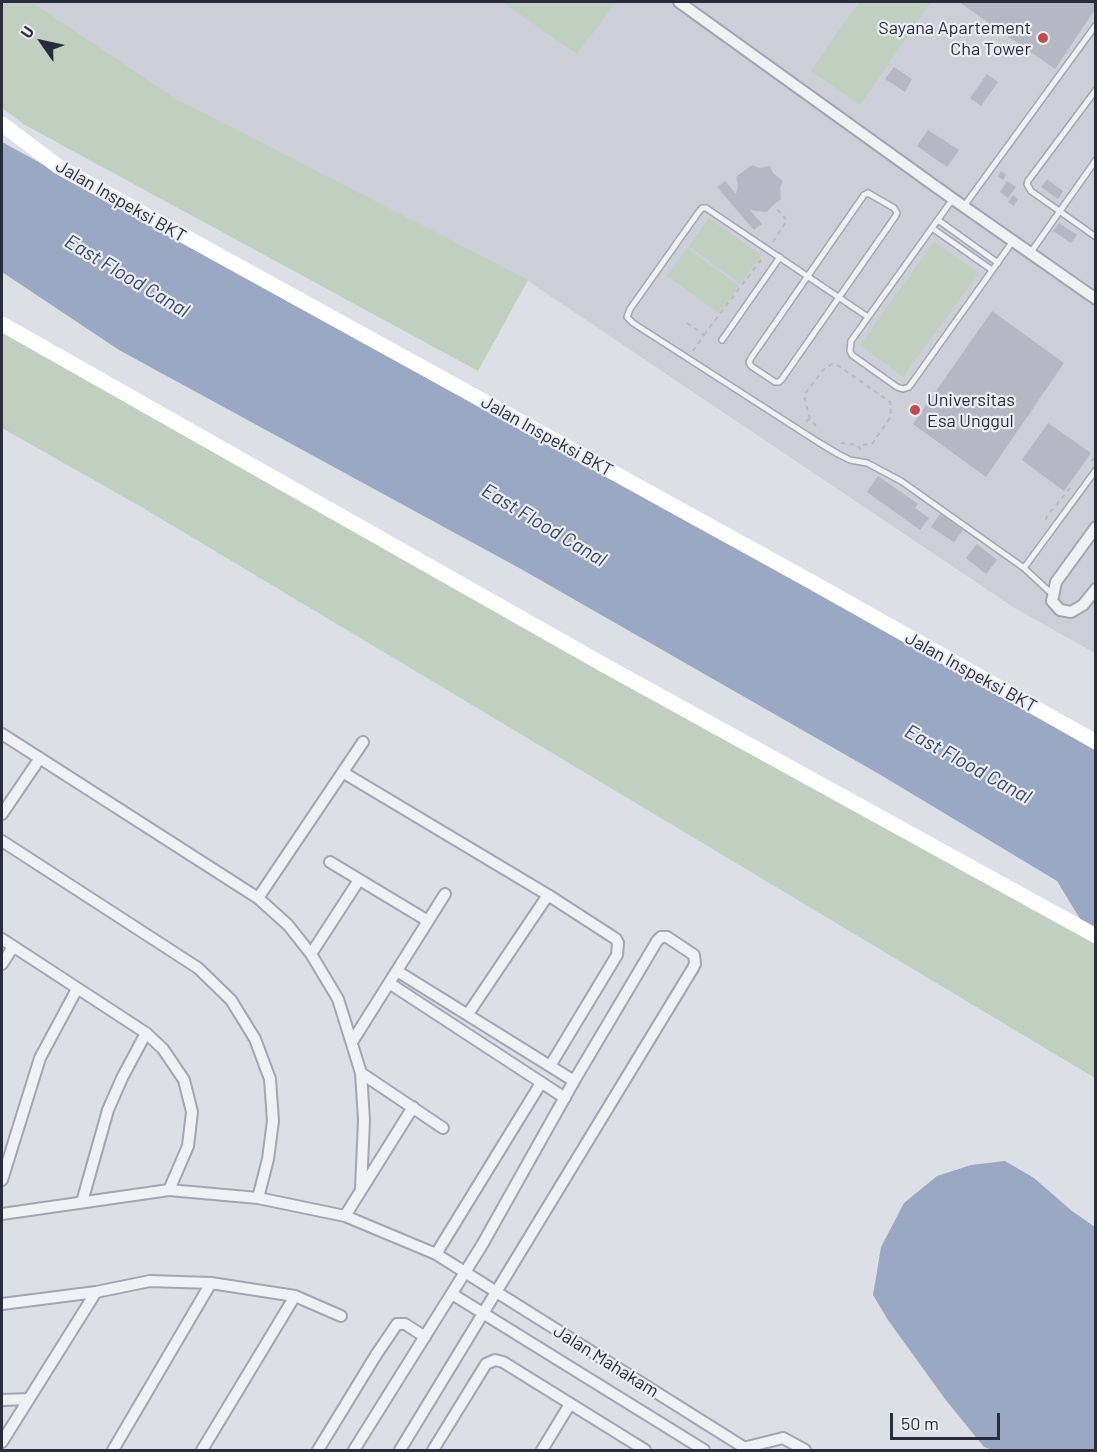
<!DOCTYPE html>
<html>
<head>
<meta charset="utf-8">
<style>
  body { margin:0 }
  #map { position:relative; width:1097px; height:1452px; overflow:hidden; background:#dddfe6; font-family:Barlow,sans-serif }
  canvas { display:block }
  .frame { position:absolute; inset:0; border:3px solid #282c3c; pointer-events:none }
  .north { position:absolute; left:12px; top:12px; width:60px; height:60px; -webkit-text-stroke:4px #eceef4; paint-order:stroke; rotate:304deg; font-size:16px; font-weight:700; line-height:24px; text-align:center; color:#282c3c }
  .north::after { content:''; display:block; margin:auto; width:21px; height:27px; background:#282c3c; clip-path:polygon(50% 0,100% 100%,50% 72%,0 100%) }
  .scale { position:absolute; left:890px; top:1413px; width:110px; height:27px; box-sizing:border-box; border:3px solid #282c3c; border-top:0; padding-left:8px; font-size:18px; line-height:21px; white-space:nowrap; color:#282c3c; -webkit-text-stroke:4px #eceef4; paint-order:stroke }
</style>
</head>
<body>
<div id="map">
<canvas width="1097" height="1452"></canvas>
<div class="frame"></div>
<div class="north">U</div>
<div class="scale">50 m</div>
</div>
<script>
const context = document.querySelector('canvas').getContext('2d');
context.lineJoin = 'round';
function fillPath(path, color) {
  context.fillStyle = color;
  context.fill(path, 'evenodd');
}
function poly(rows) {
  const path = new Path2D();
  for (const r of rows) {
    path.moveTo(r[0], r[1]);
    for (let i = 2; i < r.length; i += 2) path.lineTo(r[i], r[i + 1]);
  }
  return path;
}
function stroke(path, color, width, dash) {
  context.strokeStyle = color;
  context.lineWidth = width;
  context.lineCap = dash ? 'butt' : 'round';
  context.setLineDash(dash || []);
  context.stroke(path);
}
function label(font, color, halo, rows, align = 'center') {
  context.font = font + ' Barlow,sans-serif';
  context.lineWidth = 4.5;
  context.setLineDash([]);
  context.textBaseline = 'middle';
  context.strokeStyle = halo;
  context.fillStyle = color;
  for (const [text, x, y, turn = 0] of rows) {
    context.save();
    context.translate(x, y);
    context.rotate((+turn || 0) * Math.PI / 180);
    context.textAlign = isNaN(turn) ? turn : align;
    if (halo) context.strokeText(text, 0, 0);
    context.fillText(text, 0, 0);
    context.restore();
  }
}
fillPath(poly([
  [33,2,1095,2,1095,653,1013,607,528,281,170,95]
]), '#ccced8');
fillPath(poly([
  [2,2,33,2,170,95,528,280,478,371,25,125,2,108],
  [502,2,616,2,577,54],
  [859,2,931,2,860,105,811,71],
  [709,218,761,255,740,284,689,246],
  [934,242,979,273,903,377,860,345],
  [687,248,739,286,719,313,667,276],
  [2,322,1095,936,1095,1078,143,508,2,428]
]), '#c0cfbf');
fillPath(poly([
  [2,142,862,615,1095,750,1095,936,1088,932,1057,881,879,774,521,569,119,350,2,272],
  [1005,1161,1034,1178,1072,1211,1095,1227,1095,1450,993,1450,984,1447,945,1399,888,1320,873,1295,881,1247,904,1203,937,1176,971,1165]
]), '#9aa8c4');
fillPath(poly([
  [959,2,1096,2,1096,8,1055,69],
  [894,67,912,79,905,92,885,79],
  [987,74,998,82,981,106,970,98],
  [928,130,959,150,947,167,917,146],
  [752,165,759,168,770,166,773,173,783,181,780,187,781,199,771,207,767,212,750,210,762,224,754,230,717,187,725,181,736,194,738,186,736,177],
  [1001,171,1006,175,1003,180,998,176],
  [1047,179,1063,191,1058,199,1041,187],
  [1007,181,1016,187,1008,198,1000,192],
  [1013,195,1018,199,1014,206,1008,202],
  [1059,223,1077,235,1071,243,1053,231],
  [992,311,1064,363,986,477,913,424],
  [1048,423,1091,453,1064,491,1022,460],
  [878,476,918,504,915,508,929,518,920,530,867,492],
  [940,514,963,530,954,542,931,527],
  [977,544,997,560,986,574,966,558]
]), '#b5b8c2');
const lane = poly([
  [1096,90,1028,181,1027,184,1031,191,1096,237],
  [868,193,894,208,897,213,895,217,782,379,779,382,775,382,751,366,749,362,751,358,864,195,868,193],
  [952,200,851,341,850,351,852,355,897,387,903,389,909,387,1013,241],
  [964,206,1096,25],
  [938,220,998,263],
  [932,228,992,270],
  [1031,252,1096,160],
  [868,317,706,208,702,208,698,213,630,309,627,317,633,323,818,442,838,454,850,460,867,463,901,481,1024,568,1052,594],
  [722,340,780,257],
  [1024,568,1096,470]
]);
const street = poly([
  [679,2,953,199,1096,299],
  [1096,527,1056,582,1052,601,1060,610,1071,612,1083,605,1096,589],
  [2,734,258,898,288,925,311,954,338,999,361,1073,364,1120,361,1188],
  [344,773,548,895,616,939,618,943,617,955,550,1066],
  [2,814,40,758],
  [2,841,198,968,231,1000,255,1039,270,1079,273,1121,268,1159,258,1198],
  [330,862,428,921],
  [258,898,363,742],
  [2,939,146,1033,163,1049,184,1080,192,1112,188,1146,169,1190],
  [311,954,359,880],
  [2,964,13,947],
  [397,971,574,1081],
  [389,983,565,1098],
  [468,1014,548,895],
  [352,1042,445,894],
  [361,1073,443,1128],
  [2,1180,40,1058,77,989],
  [82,1202,108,1110,122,1078,146,1033],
  [2,1214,169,1190,258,1198,345,1216,436,1254,541,1083],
  [345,1216,413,1107],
  [436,1254,748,1450],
  [452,1294,704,1450],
  [2,1304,96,1292,150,1281,211,1283,295,1296,341,1316],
  [2,1400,29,1399],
  [2,1442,96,1292],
  [743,1448,783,1438,805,1450],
  [113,1450,211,1283],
  [202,1450,295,1296],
  [318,1450,376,1355,397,1324,405,1324,425,1337],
  [354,1450,482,1245,574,1081,657,941,661,937,667,937,694,955,695,964,693,968,400,1450],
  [433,1450,486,1364,495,1360,503,1362,645,1450],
  [542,1450,570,1404]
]);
stroke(lane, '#a3a6b0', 8);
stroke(street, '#a3a6b0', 14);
stroke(poly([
  [773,242,787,220,776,208],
  [687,323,704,335,693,351],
  [704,335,763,257],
  [810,419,804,395,823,370,832,364,839,366,890,402,891,408,890,418,872,444,859,445],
  [806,421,810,419,819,429],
  [841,443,858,445,861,451],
  [1091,461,1096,457],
  [1046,520,1047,516,1071,487]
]), '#b8bac1', 2, [4.5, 4.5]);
stroke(lane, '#f0f1f5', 5);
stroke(street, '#f0f1f5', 10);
stroke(poly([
  [2,124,59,167,810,581,1096,742],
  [2,324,604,665,1096,936]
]), '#fff', 15);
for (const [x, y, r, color] of [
  [1043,38,6,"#c54a49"],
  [915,410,6,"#c54a49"]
]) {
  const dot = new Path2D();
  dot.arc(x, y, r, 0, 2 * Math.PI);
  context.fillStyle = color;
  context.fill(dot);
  stroke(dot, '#eceef4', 2);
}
label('18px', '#282c3c', '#eceef4', [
  ["Sayana Apartement",1031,28],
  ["Cha Tower",1031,49],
  ["Universitas",927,400,"left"],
  ["Esa Unggul",927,421,"left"]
], 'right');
label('18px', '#282c3c', '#eceef4', [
  ["Jalan Inspeksi BKT",121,201,30],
  ["Jalan Inspeksi BKT",547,436,29],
  ["Jalan Inspeksi BKT",971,672,29],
  ["Jalan Mahakam",606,1361,32]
]);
label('italic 20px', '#35456d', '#eceef4', [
  ["East Flood Canal",127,276,31],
  ["East Flood Canal",544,525,31],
  ["East Flood Canal",968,764,29]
]);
</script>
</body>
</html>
